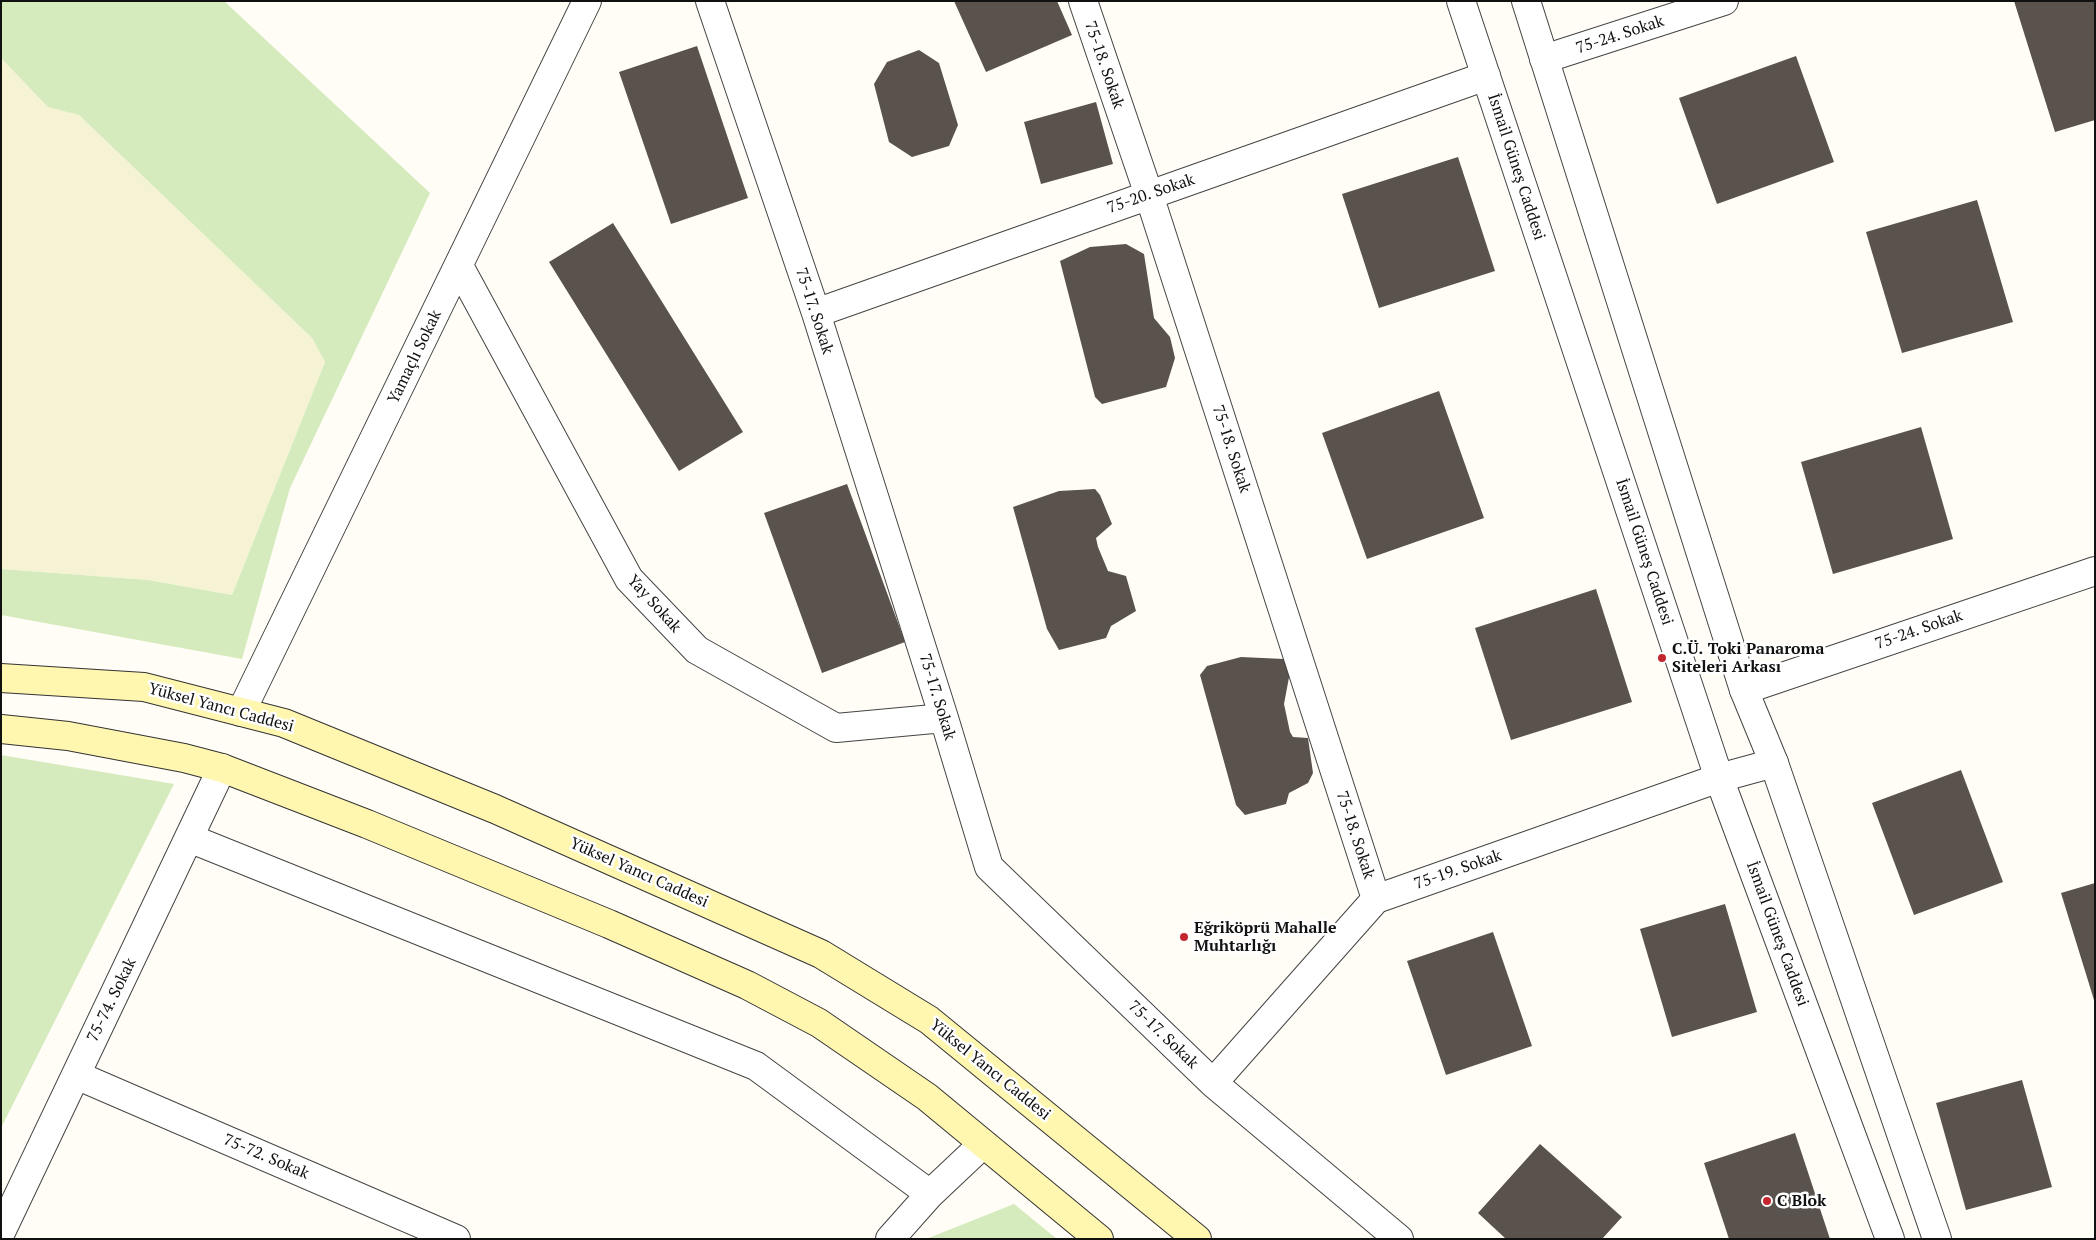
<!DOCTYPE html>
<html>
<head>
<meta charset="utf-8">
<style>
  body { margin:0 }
  #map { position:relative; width:2096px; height:1240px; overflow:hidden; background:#fffdf5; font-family:"PT Serif",serif }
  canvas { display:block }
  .frame { position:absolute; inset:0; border:2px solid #111; pointer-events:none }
</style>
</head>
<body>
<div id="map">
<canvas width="2096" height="1240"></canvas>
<div class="frame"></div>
</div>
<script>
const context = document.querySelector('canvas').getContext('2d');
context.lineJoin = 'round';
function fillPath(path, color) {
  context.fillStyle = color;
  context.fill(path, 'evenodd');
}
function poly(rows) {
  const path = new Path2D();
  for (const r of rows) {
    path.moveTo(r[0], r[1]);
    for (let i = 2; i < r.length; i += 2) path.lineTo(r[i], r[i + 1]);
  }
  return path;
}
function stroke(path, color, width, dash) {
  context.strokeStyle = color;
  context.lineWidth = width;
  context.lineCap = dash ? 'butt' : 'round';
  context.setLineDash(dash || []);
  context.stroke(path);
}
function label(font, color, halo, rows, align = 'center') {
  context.font = font + ' "PT Serif",serif';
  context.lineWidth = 5;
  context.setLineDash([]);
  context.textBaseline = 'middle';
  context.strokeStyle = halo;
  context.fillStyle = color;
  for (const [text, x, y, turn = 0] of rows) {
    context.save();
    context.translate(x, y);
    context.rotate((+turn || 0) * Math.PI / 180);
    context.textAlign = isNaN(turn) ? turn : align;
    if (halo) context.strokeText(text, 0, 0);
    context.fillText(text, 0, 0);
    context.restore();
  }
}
fillPath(poly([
  [1,58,48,106,79,115,312,338,325,362,232,595,148,580,1,569]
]), '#f6f3d4');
fillPath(poly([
  [1,1,224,1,430,193,290,488,242,659,1,615,1,569,148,580,232,595,325,362,312,338,79,115,48,107,1,58],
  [1,755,174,784,1,1128],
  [1014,1204,1057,1239,926,1239]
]), '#d5ebbd');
fillPath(poly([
  [954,1,1057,1,1072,35,986,72],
  [2014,1,2095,1,2095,120,2055,132],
  [697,46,748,198,671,224,619,72],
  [919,50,939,63,958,125,949,146,912,157,889,142,874,84,887,62],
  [1796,56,1834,162,1717,204,1679,98],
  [1096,102,1113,164,1041,184,1024,122],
  [1458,157,1495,271,1379,308,1342,194],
  [1977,200,2013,322,1902,353,1866,232],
  [613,223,743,432,679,471,549,262],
  [1126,244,1144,254,1154,318,1170,337,1175,358,1166,387,1102,404,1095,397,1060,261,1090,247],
  [1439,391,1484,518,1367,559,1322,433],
  [1921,427,1953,539,1833,574,1801,462],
  [847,484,905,642,822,673,764,513],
  [1095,489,1100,495,1112,524,1096,538,1098,547,1108,571,1126,576,1136,611,1111,626,1106,638,1059,650,1047,629,1013,507,1059,491],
  [1596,589,1632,702,1511,740,1475,628],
  [1241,657,1284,659,1290,672,1284,704,1290,732,1293,737,1308,738,1313,773,1308,783,1289,793,1286,804,1245,815,1236,805,1200,675,1207,666],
  [1961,770,2003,882,1914,915,1872,803],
  [2095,883,2095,1000,2094,1000,2061,893],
  [1725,904,1757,1012,1672,1037,1640,929],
  [1493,932,1532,1046,1446,1075,1407,961],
  [2022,1080,2052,1187,1966,1210,1936,1103],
  [1795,1133,1830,1239,1729,1239,1704,1163],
  [1540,1144,1622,1217,1602,1239,1506,1239,1478,1213]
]), '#5a524d');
const minor = poly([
  [710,1,816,313,944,718,989,867,1213,1083,1399,1239],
  [1083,1,1149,195,1376,899],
  [1544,59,1724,1],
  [459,266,629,579,697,650,836,728,944,718],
  [816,313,1486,76],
  [1744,690,2095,571],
  [241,712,587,1],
  [189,838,756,1066,930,1194],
  [76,1075,456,1239],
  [1213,1083,1376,899,1719,778,1774,763],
  [1,1232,222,768],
  [890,1239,930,1194,983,1144]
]);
const tertiary = poly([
  [1461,1,1719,778,1890,1239],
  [1526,1,1744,690,1774,763,1937,1239]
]);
const secondary = poly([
  [1,678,144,687,284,723,495,809,821,954,929,1020,1197,1239],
  [1,729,68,736,184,758,222,768,367,824,609,924,747,985,819,1023,927,1097,1099,1239]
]);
stroke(minor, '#444', 30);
stroke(tertiary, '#444', 30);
stroke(secondary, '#333', 30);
stroke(minor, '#fff', 28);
stroke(tertiary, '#fff', 28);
stroke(secondary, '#fff6b0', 28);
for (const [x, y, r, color] of [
  [1662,658,5,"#c4262e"],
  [1184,937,5,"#c4262e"],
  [1767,1201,5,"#c4262e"]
]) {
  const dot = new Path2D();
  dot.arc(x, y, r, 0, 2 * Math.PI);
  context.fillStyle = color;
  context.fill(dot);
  stroke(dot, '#fff', 2);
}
label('16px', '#111', '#fff', [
  ["75-24. Sokak",1620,35,-18],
  ["75-18. Sokak",1104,65,71],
  ["İsmail Güneş Caddesi",1516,167,72],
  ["75-20. Sokak",1151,194,-19],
  ["75-17. Sokak",814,311,72],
  ["Yamaçlı Sokak",415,357,-64],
  ["75-18. Sokak",1231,449,72],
  ["İsmail Güneş Caddesi",1644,552,72],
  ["Yay Sokak",654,604,48],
  ["75-24. Sokak",1919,630,-19],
  ["75-17. Sokak",937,697,73],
  ["Yüksel Yancı Caddesi",221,708,15],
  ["75-18. Sokak",1355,835,72],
  ["75-19. Sokak",1458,870,-19],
  ["Yüksel Yancı Caddesi",639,873,24],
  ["İsmail Güneş Caddesi",1777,934,70],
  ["75-74. Sokak",112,1000,-64],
  ["75-17. Sokak",1163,1035,44],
  ["Yüksel Yancı Caddesi",990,1070,39],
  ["75-72. Sokak",266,1157,23]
]);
label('bold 16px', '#111', '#fff', [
  ["C.Ü. Toki Panaroma",1672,649],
  ["Siteleri Arkası",1672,667],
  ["Eğriköprü Mahalle",1194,928],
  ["Muhtarlığı",1194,946],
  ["C Blok",1777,1201]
], 'left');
</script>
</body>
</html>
